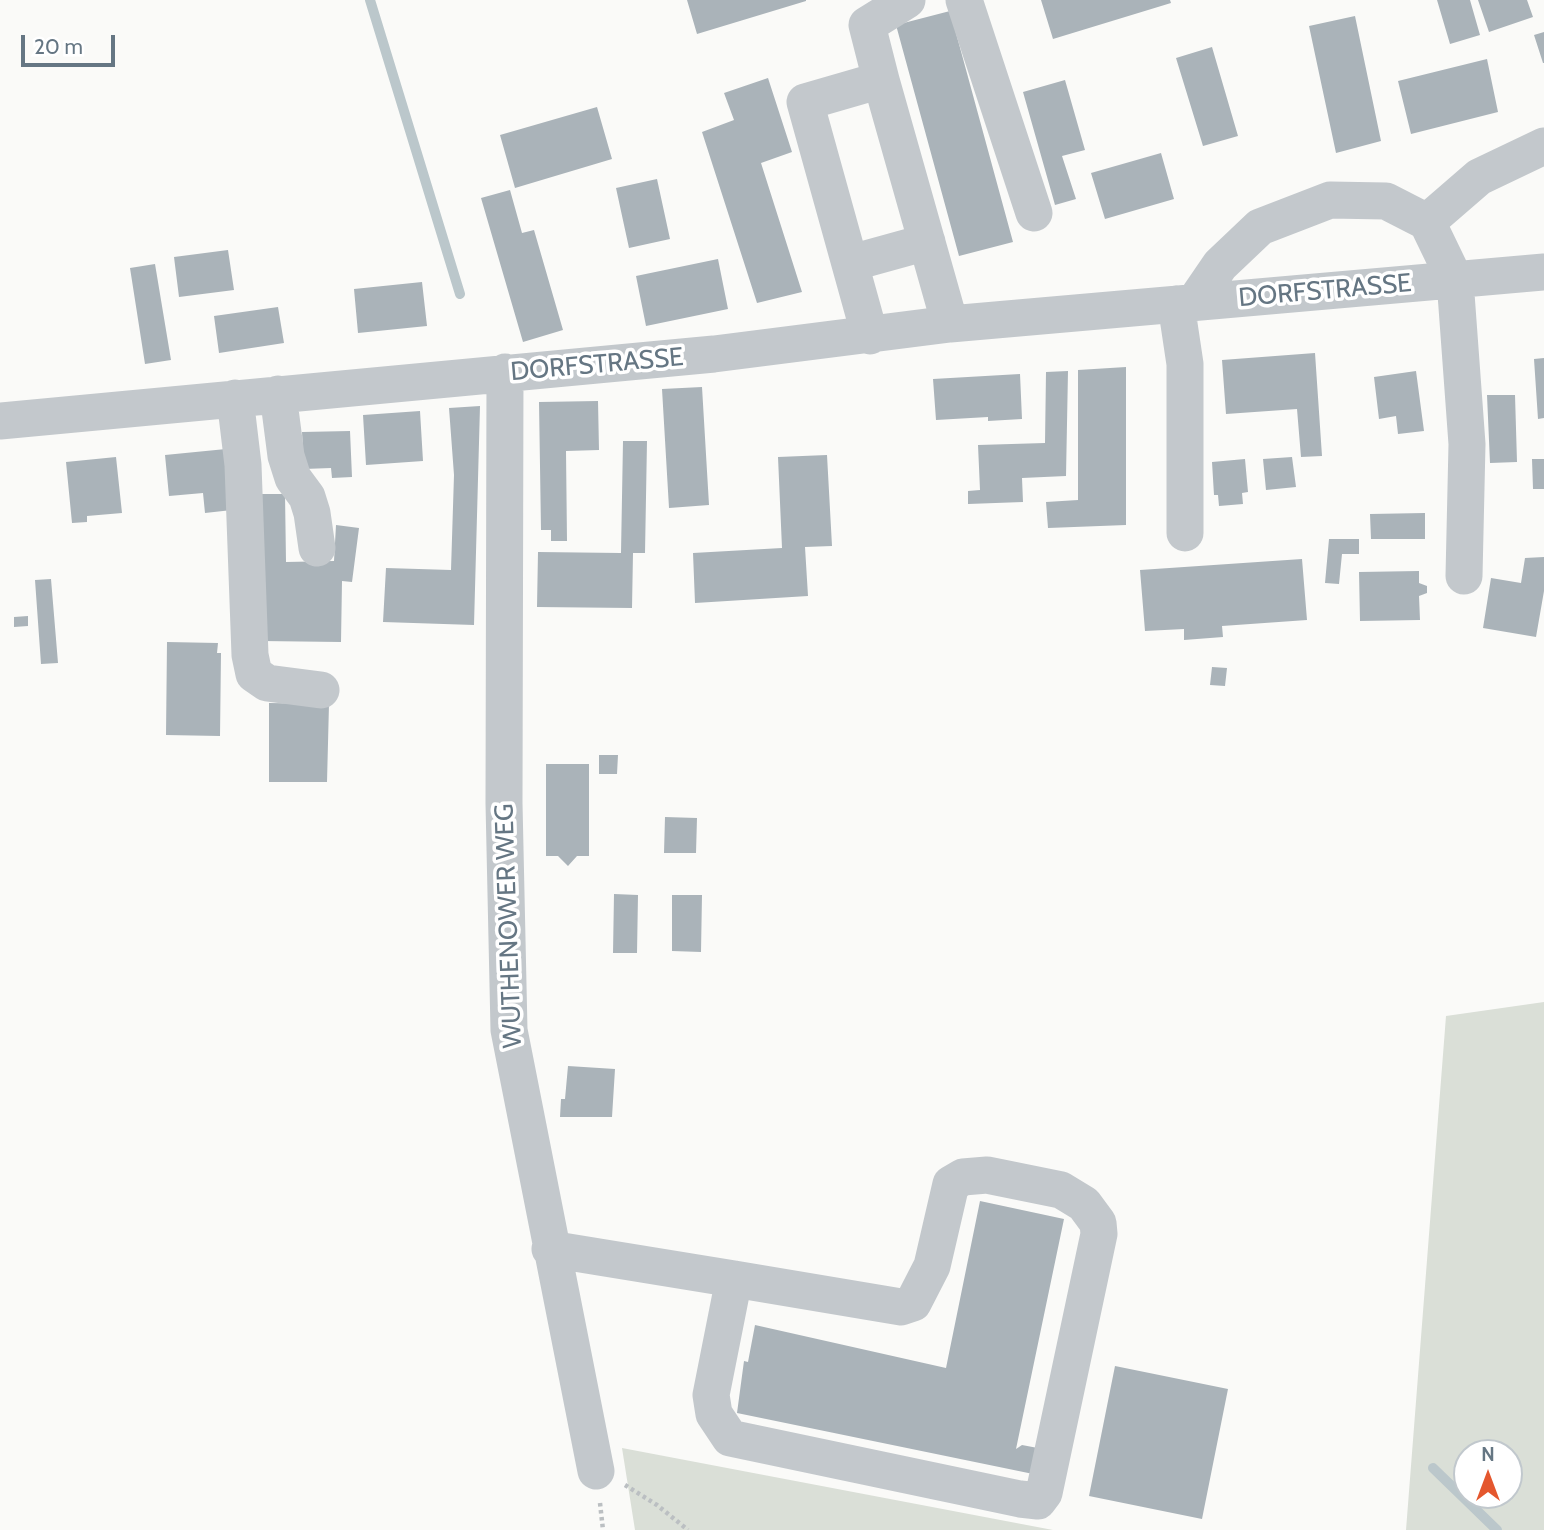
<!DOCTYPE html>
<html>
<head>
<meta charset="utf-8">
<style>
  body { margin:0 }
  #map { position:relative; width:1544px; height:1530px; overflow:hidden; background:#fafaf8; font-family:Cabin,sans-serif }
  canvas { display:block }
  .north { position:absolute; left:1453px; top:1439px; width:70px; height:70px; box-sizing:border-box; background:#fff; border:2px solid #c1c8cd; border-radius:50%; rotate:0deg; font-size:19px; font-weight:700; line-height:28px; text-align:center; color:#657683 }
  .north::after { content:''; display:block; margin:auto; width:24px; height:32px; background:#e4572e; clip-path:polygon(50% 0,100% 100%,50% 72%,0 100%) }
  .scale { position:absolute; left:21px; top:35px; width:94px; height:32px; box-sizing:border-box; border:4px solid #657683; border-top:0; padding-left:9px; font-size:21px; line-height:24px; white-space:nowrap; color:#657683; -webkit-text-stroke:5px #fff; paint-order:stroke }
</style>
</head>
<body>
<div id="map">
<canvas width="1544" height="1530"></canvas>
<div class="north">N</div>
<div class="scale">20 m</div>
</div>
<script>
const context = document.querySelector('canvas').getContext('2d');
context.lineJoin = 'round';
function fillPath(path, color) {
  context.fillStyle = color;
  context.fill(path, 'evenodd');
}
function poly(rows) {
  const path = new Path2D();
  for (const r of rows) {
    path.moveTo(r[0], r[1]);
    for (let i = 2; i < r.length; i += 2) path.lineTo(r[i], r[i + 1]);
  }
  return path;
}
function stroke(path, color, width, dash) {
  context.strokeStyle = color;
  context.lineWidth = width;
  context.lineCap = dash ? 'butt' : 'round';
  context.setLineDash(dash || []);
  context.stroke(path);
}
function label(font, color, halo, rows, align = 'center') {
  context.font = font + ' Cabin,sans-serif';
  context.lineWidth = 7;
  context.setLineDash([]);
  context.textBaseline = 'middle';
  context.strokeStyle = halo;
  context.fillStyle = color;
  for (const [text, x, y, turn = 0] of rows) {
    context.save();
    context.translate(x, y);
    context.rotate((+turn || 0) * Math.PI / 180);
    context.textAlign = isNaN(turn) ? turn : align;
    if (halo) context.strokeText(text, 0, 0);
    context.fillText(text, 0, 0);
    context.restore();
  }
}
fillPath(poly([
  [1544,1002,1544,1530,1406,1530,1446,1016],
  [1509,1453,1509,1495,1467,1495,1467,1453],
  [622,1448,1053,1530,635,1530]
]), '#dadfd7');
stroke(poly([
  [370,0,460,294],
  [1433,1468,1497,1530]
]), '#bbc7cb', 10);
fillPath(poly([
  [687,0,806,0,806,1,697,34],
  [1041,0,1170,0,1171,3,1053,39],
  [1437,0,1470,0,1480,35,1450,44],
  [1478,0,1527,0,1533,17,1489,32],
  [950,11,1013,242,959,256,896,25],
  [1355,16,1381,141,1336,153,1309,26],
  [1544,32,1544,63,1543,63,1534,35],
  [1212,47,1238,136,1203,146,1176,58],
  [1487,59,1498,112,1411,134,1398,81],
  [768,78,792,152,761,163,802,292,757,303,702,132,734,120,724,93],
  [1065,80,1085,150,1062,156,1076,199,1055,205,1023,92],
  [597,107,612,159,515,188,500,135],
  [1161,153,1174,199,1105,219,1091,173],
  [657,179,670,239,629,248,616,188],
  [510,190,522,233,534,230,563,330,523,342,481,198],
  [228,250,234,290,179,297,174,257],
  [718,259,728,309,646,326,636,276],
  [155,264,171,360,145,364,130,268],
  [422,282,427,326,358,333,354,289],
  [278,307,284,343,219,353,214,316],
  [1315,353,1322,456,1301,457,1297,409,1226,414,1222,360],
  [1544,358,1544,418,1538,419,1534,359],
  [1126,367,1126,525,1048,528,1046,502,1078,500,1078,370],
  [1068,371,1066,476,1022,478,1023,502,968,504,968,491,980,490,978,445,1045,443,1046,372],
  [1416,371,1424,431,1398,434,1396,416,1379,419,1374,377],
  [1020,374,1022,419,988,421,988,417,936,420,933,379],
  [702,387,709,505,669,508,662,389],
  [1487,395,1515,395,1517,462,1490,463],
  [598,401,599,450,566,451,567,541,551,541,551,530,541,530,539,402],
  [480,406,474,625,383,622,386,568,451,570,454,475,449,408],
  [420,411,423,461,366,465,363,415],
  [350,431,352,477,332,478,331,468,304,469,302,432],
  [623,441,647,441,645,553,633,553,632,608,537,607,538,552,621,553],
  [226,449,232,510,205,513,203,493,169,496,165,455],
  [827,455,832,546,805,547,808,596,695,603,693,553,782,548,778,457],
  [116,457,122,513,87,516,87,522,72,523,66,462],
  [1292,457,1296,487,1266,490,1263,459],
  [1245,459,1248,492,1242,493,1243,504,1219,506,1218,495,1214,495,1212,462],
  [1532,459,1544,459,1544,489,1533,489],
  [259,494,285,494,286,562,334,561,336,525,359,528,352,582,342,581,341,642,261,641],
  [1425,513,1425,539,1371,539,1370,514],
  [1329,539,1359,539,1359,554,1342,554,1339,584,1325,583],
  [1544,557,1544,591,1536,637,1483,628,1491,578,1521,583,1525,558],
  [1302,559,1307,620,1222,626,1223,637,1184,640,1184,629,1145,631,1140,570],
  [1419,571,1419,583,1427,586,1427,593,1419,596,1420,620,1360,621,1359,572],
  [51,579,58,663,41,664,35,580],
  [28,616,28,626,14,627,14,617],
  [167,642,218,643,217,653,221,653,220,736,166,735],
  [1212,667,1227,668,1225,686,1210,685],
  [269,703,329,704,327,782,269,782],
  [599,755,618,755,617,774,599,774],
  [546,764,589,764,589,856,577,856,568,866,558,856,546,856],
  [665,817,697,818,696,853,664,853],
  [614,894,638,895,637,953,613,953],
  [672,895,702,895,701,952,672,951],
  [568,1066,615,1069,612,1117,560,1117,561,1099,565,1099],
  [980,1201,1064,1219,1016,1449,1022,1445,1043,1449,1038,1475,737,1413,744,1361,748,1362,755,1325,946,1368],
  [1115,1366,1228,1389,1202,1519,1089,1496]
]), '#aab3b9');
stroke(poly([
  [625,1485,657,1505,688,1530],
  [600,1503,603,1530]
]), '#bbbfc2', 4.5, [3.5, 3.5]);
stroke(poly([
  [964,0,1034,213],
  [881,80,867,25,907,0],
  [1427,222,1479,177,1544,146],
  [851,263,927,242],
  [1194,303,1220,265,1260,227,1330,200,1386,201,1427,222,1455,280,1467,444,1464,576],
  [1176,304,1185,364,1185,533],
  [870,336,805,102,881,80,950,324],
  [505,372,504,803,509,1030,596,1471],
  [278,394,286,456,293,478,307,497,312,513,317,548],
  [235,398,243,465,250,655,254,674,267,683,321,690],
  [0,421,714,354,950,324,1544,272],
  [550,1249,734,1279,901,1307,913,1303,932,1266,951,1184,963,1177,987,1175,1061,1190,1084,1204,1098,1223,1099,1234,1044,1493,1038,1501,1020,1499,730,1438,714,1414,711,1395,734,1279]
]), '#c3c8cc', 37);
label('26px', '#657683', '#fff', [
  ["DORFSTRASSE",1325,291,-5],
  ["DORFSTRASSE",597,365,-5],
  ["WUTHENOWER WEG",509,926,-92]
]);
</script>
</body>
</html>
